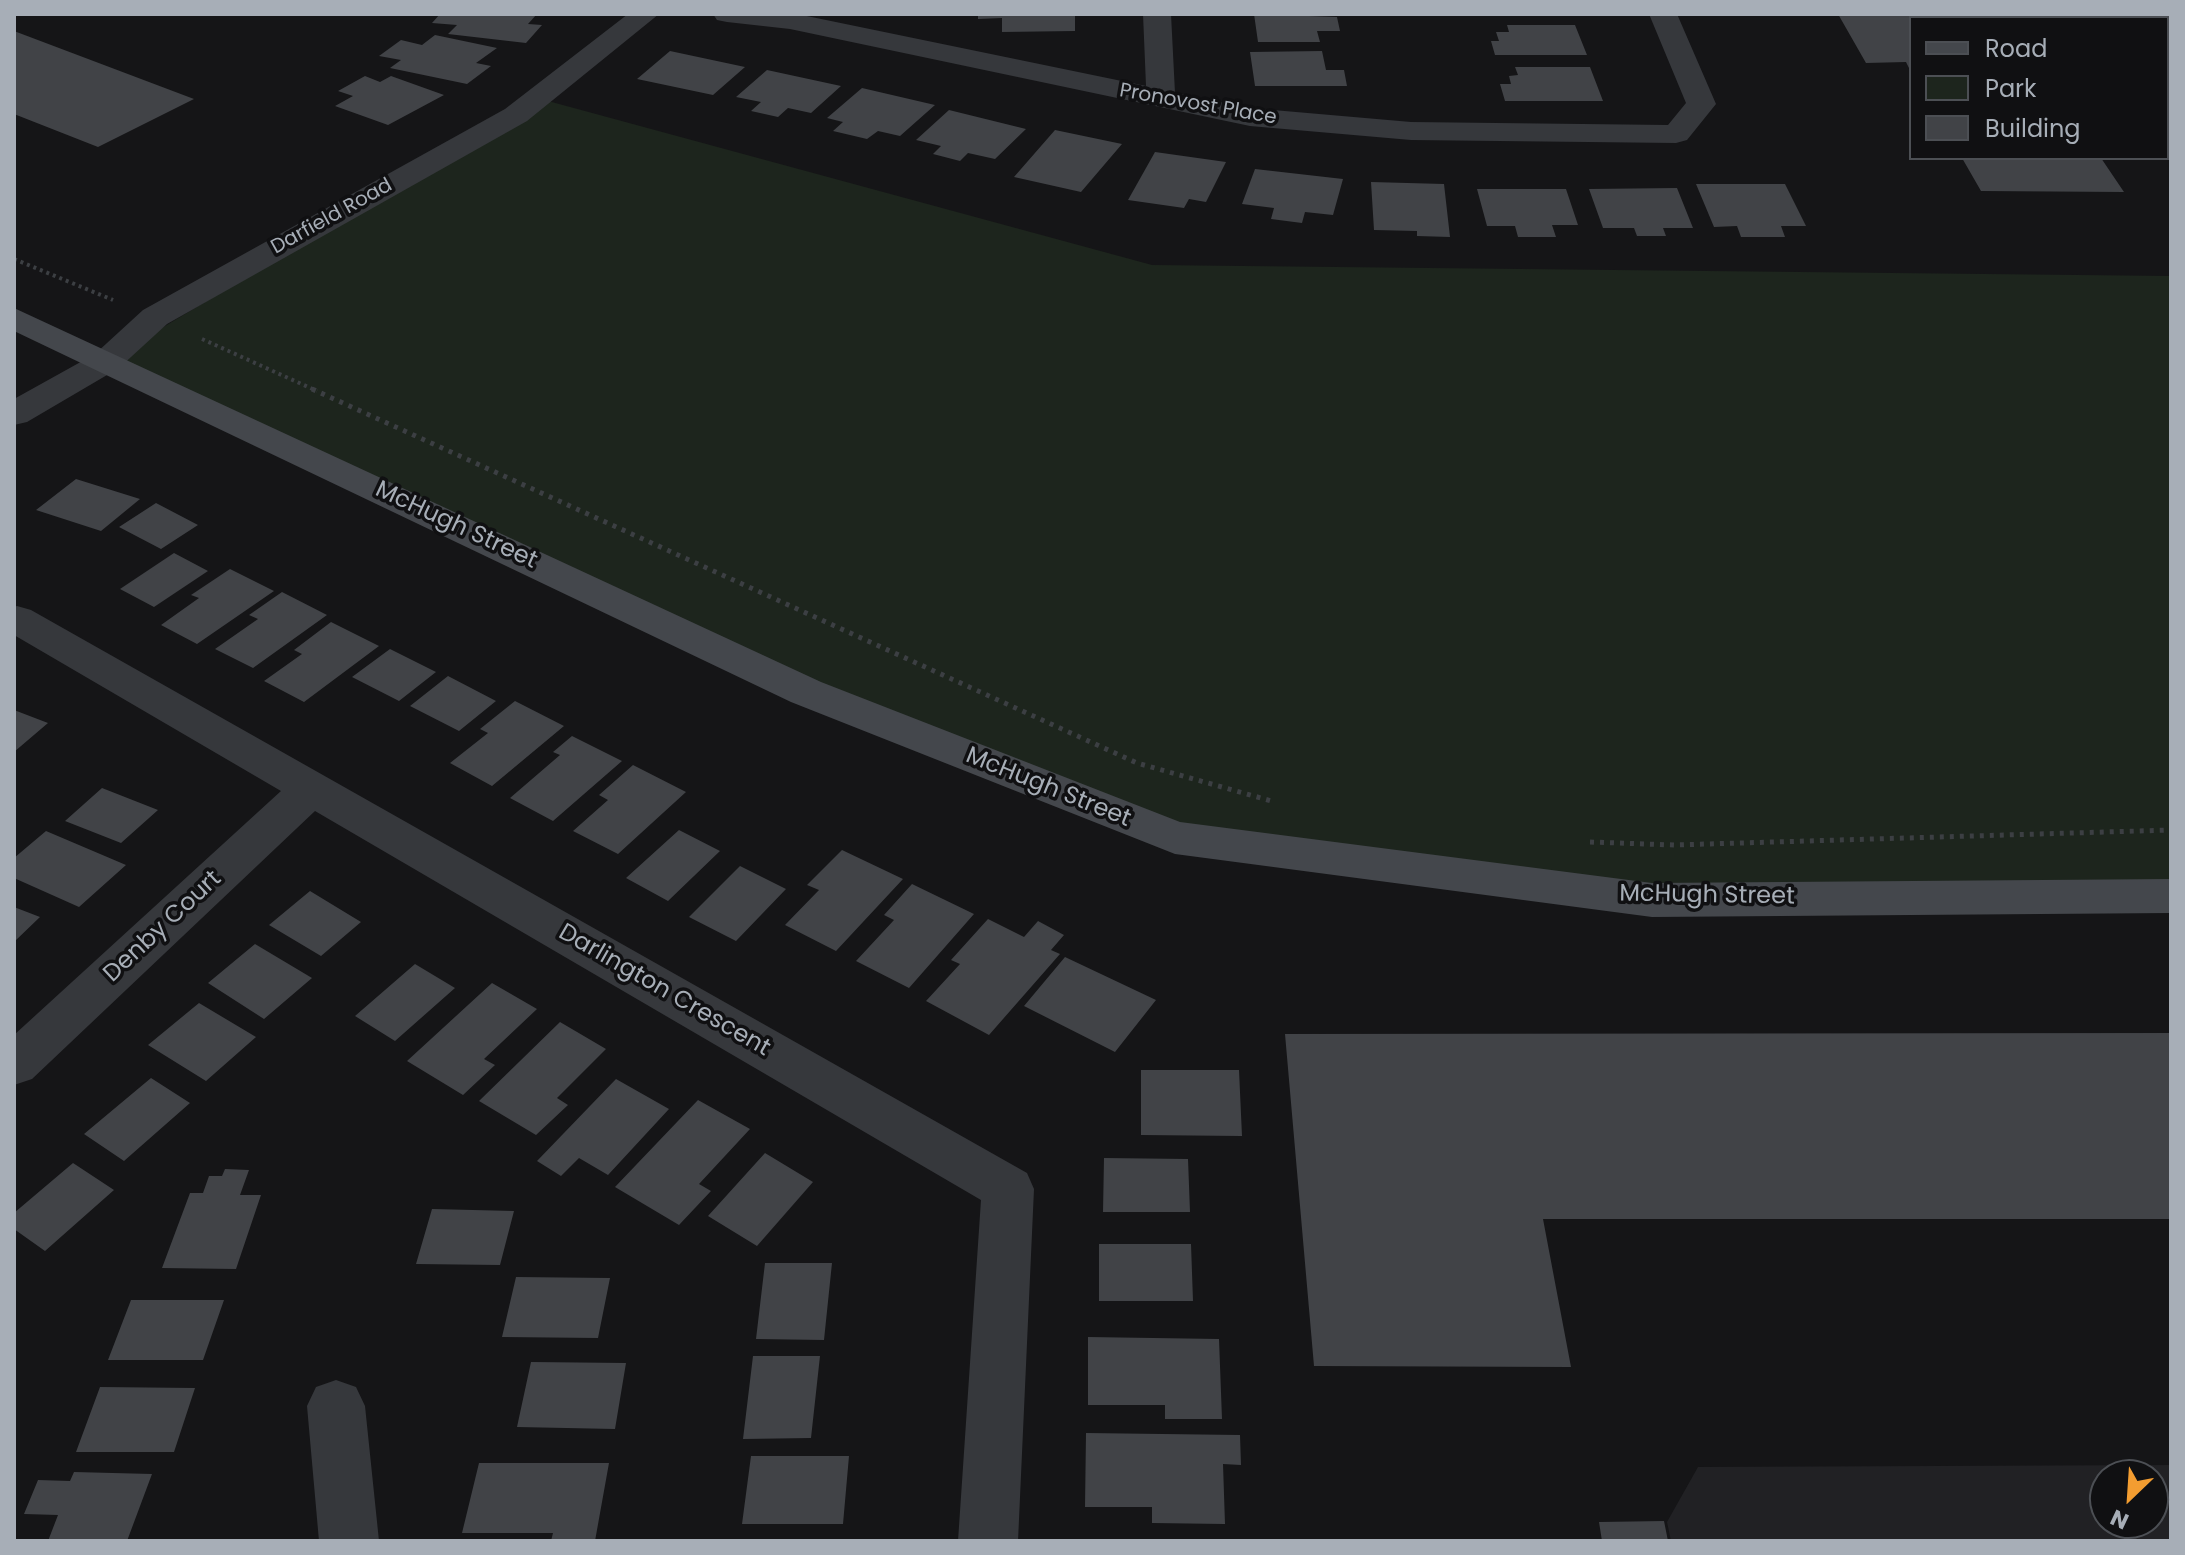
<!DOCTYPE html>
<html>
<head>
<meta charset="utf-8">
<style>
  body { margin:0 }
  #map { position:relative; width:2185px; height:1555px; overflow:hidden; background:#151517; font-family:Poppins,sans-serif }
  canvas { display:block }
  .frame { position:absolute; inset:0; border:16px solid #a7aeb7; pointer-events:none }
  .legend { position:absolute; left:1909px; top:16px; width:260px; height:144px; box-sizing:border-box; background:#101012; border:2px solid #4c4f54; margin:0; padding:10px 14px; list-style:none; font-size:24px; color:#a7aeb7 }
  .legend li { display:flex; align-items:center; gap:16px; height:40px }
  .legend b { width:40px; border:2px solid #4c4f54 }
  .north { position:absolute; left:2089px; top:1459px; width:80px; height:80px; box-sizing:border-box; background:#101012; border:2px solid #4c4f54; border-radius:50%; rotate:205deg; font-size:22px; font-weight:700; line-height:32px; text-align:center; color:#a7aeb7 }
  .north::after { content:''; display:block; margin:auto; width:28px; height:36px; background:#f39d31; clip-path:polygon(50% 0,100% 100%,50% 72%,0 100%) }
</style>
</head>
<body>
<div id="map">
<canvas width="2185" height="1555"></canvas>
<div class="frame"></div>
<ul class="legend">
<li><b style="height:10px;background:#44474c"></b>Road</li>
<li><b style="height:22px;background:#1d251d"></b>Park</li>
<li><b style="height:22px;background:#414347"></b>Building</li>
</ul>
<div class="north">N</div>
</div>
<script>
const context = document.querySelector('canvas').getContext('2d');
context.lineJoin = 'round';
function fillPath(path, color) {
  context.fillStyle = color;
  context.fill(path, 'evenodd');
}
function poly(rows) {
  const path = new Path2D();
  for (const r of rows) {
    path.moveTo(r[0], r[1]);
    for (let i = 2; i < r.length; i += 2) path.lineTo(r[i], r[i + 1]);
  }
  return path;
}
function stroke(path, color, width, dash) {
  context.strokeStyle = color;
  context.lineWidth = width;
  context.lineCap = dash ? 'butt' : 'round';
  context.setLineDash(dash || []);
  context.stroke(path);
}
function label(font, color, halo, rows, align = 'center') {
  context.font = font + ' Poppins,sans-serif';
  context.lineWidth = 7;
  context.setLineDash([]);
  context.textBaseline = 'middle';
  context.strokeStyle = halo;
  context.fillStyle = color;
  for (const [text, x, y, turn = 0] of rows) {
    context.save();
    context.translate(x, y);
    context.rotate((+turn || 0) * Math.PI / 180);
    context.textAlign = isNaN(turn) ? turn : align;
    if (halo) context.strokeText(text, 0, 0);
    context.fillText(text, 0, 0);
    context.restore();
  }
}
fillPath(poly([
  [2171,1465,2171,1541,1671,1541,1667,1522,1698,1467],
  [2105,1475,2153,1475,2153,1523,2105,1523]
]), '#212124');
fillPath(poly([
  [537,98,1152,265,2171,276,2171,896,1652,900,1175,838,806,692,107,361,516,115]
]), '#1d251d');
fillPath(poly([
  [440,14,537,14,528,24,542,25,526,43,448,34,457,25,432,23],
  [978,14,1075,14,1075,31,1002,32,1002,18,978,19],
  [1254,14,1337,17,1340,31,1317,31,1320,42,1258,42],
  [1838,14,1999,14,2002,18,1911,18,1911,72,1906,62,1866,63],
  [1507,25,1575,25,1587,55,1495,55,1491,41,1499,41,1496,32,1509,32],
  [14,31,194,99,98,147,14,114],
  [435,35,497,48,476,63,491,66,467,84,390,68,401,60,379,56,401,40,422,45],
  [670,51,745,67,713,95,637,79],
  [1322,51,1326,70,1344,70,1347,86,1255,86,1250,52],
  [1515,67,1590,67,1603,101,1505,101,1500,84,1511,84,1509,76,1518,75],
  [767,70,841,86,811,113,788,108,778,117,751,111,761,102,736,97],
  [365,76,380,82,391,76,444,95,388,125,335,106,353,96,338,91],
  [862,88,935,105,900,136,878,131,867,139,833,131,843,122,827,118],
  [949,110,1026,129,995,159,968,153,960,161,933,154,941,146,916,140],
  [1055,130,1122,144,1081,192,1014,177],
  [1155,152,1226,162,1206,202,1189,199,1184,208,1128,200],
  [1962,158,2101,158,2124,192,1981,191],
  [1255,169,1343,179,1333,215,1305,212,1302,223,1271,219,1274,208,1242,204],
  [1371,182,1444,184,1450,237,1417,236,1417,231,1374,230],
  [1696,184,1785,184,1806,226,1781,226,1785,237,1741,237,1737,226,1714,227],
  [1677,188,1693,228,1663,228,1666,236,1637,236,1634,228,1603,228,1589,189],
  [1477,189,1566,189,1578,225,1552,225,1556,237,1518,237,1515,226,1487,226],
  [76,479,140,499,101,531,36,510],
  [156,503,198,525,161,549,119,527],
  [174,553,208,571,154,607,120,589],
  [230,569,274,591,197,644,161,625,199,598,191,595],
  [282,592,327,615,253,668,215,649,258,619,249,615],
  [331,622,379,646,304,702,264,681,302,654,294,650],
  [390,649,436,672,399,701,352,677],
  [448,676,496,701,459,731,410,706],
  [515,701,564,726,492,786,450,763,488,733,480,729],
  [14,710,48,723,14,752],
  [572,736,622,761,553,821,510,798,560,755,553,752],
  [633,765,686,792,618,854,573,831,608,800,599,795],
  [102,788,158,810,121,843,65,821],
  [679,830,720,851,668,901,626,878],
  [46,831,126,865,79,907,14,878,14,858],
  [842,850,903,879,836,951,785,925,819,890,807,885],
  [740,866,786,889,736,941,689,917],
  [912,884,974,914,909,988,856,961,894,920,884,915],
  [310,891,361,922,321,956,269,925],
  [14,907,40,917,14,942],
  [988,919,1024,937,1038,921,1064,935,1051,950,1060,954,989,1035,926,1001,960,964,951,960],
  [255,944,312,978,264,1019,208,983],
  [1065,957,1156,1000,1115,1052,1024,1006],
  [415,964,455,988,395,1041,355,1016],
  [492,983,537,1009,484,1059,495,1065,463,1095,407,1061],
  [199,1003,256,1037,206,1081,148,1045],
  [560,1022,606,1049,557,1098,568,1105,536,1135,479,1101],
  [2171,1033,2171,1219,1543,1219,1571,1367,1314,1366,1285,1034],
  [1141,1070,1239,1070,1242,1136,1141,1135],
  [151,1078,190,1103,124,1161,84,1134],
  [616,1079,669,1109,608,1175,579,1158,561,1176,537,1161],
  [698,1100,750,1129,699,1184,711,1191,679,1225,615,1187],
  [765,1153,813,1182,757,1246,708,1216],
  [1104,1158,1188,1159,1190,1212,1103,1212],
  [73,1163,114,1190,45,1251,14,1229,14,1213],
  [225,1169,249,1170,240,1195,261,1195,236,1269,162,1268,190,1193,203,1193,209,1176,222,1176],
  [432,1209,514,1211,500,1265,416,1264],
  [1099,1244,1191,1244,1193,1301,1099,1301],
  [765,1263,832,1263,824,1340,756,1339],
  [516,1277,610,1278,598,1338,502,1337],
  [131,1300,224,1300,203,1360,108,1360],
  [1088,1337,1219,1339,1222,1419,1165,1419,1165,1405,1088,1405],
  [753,1356,820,1356,811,1438,743,1439],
  [531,1362,626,1363,615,1429,517,1427],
  [100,1387,195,1388,174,1452,76,1452],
  [1086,1433,1240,1435,1241,1465,1223,1464,1225,1524,1152,1523,1152,1507,1085,1507],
  [751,1456,849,1456,843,1524,742,1524],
  [479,1463,609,1463,595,1541,551,1541,553,1533,462,1533],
  [74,1472,152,1474,127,1541,48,1541,58,1515,24,1514,38,1480,70,1481],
  [1664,1521,1668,1541,1602,1541,1599,1522]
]), '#414347');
stroke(poly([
  [14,259,113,300],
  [202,339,317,391]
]), '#3c3f43', 4, [3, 4]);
stroke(poly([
  [312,389,1137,763,1275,802],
  [1590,842,1674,845,2171,830]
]), '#3c3f43', 5, [4, 6]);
fillPath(poly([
  [628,14,659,14,527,121,167,324,119,368,27,422,14,425,14,399,95,354,143,310,505,109,628,14],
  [713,14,797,14,1146,86,1143,14,1171,14,1175,93,1250,108,1411,122,1668,125,1686,103,1649,14,1677,14,1716,104,1687,140,1676,143,1411,140,1250,126,790,29,727,22,717,20,713,14],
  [17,606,31,610,1027,1173,1034,1189,1018,1541,958,1541,981,1200,315,811,32,1079,14,1085,14,1035,281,791,14,635,14,607,17,606],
  [336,1380,356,1387,365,1406,379,1541,319,1541,307,1406,316,1387,336,1380]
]), '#36383c');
fillPath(poly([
  [2093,14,2121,14,2124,18,2096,18,2093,14],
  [2167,82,2171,83,2171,106,2167,105,2167,82],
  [14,308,821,682,1180,822,1652,883,2171,879,2171,913,1652,917,1175,854,791,702,14,331,14,308]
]), '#44474c');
label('20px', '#a7aeb7', '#101012', [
  ["Pronovost Place",1198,105,10],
  ["Darfield Road",332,217,-29]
]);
label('24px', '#a7aeb7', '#101012', [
  ["McHugh Street",456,526,25],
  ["McHugh Street",1048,788,22],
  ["McHugh Street",1707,896,1],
  ["Denby Court",163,927,-43],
  ["Darlington Crescent",664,991,30]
]);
</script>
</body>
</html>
